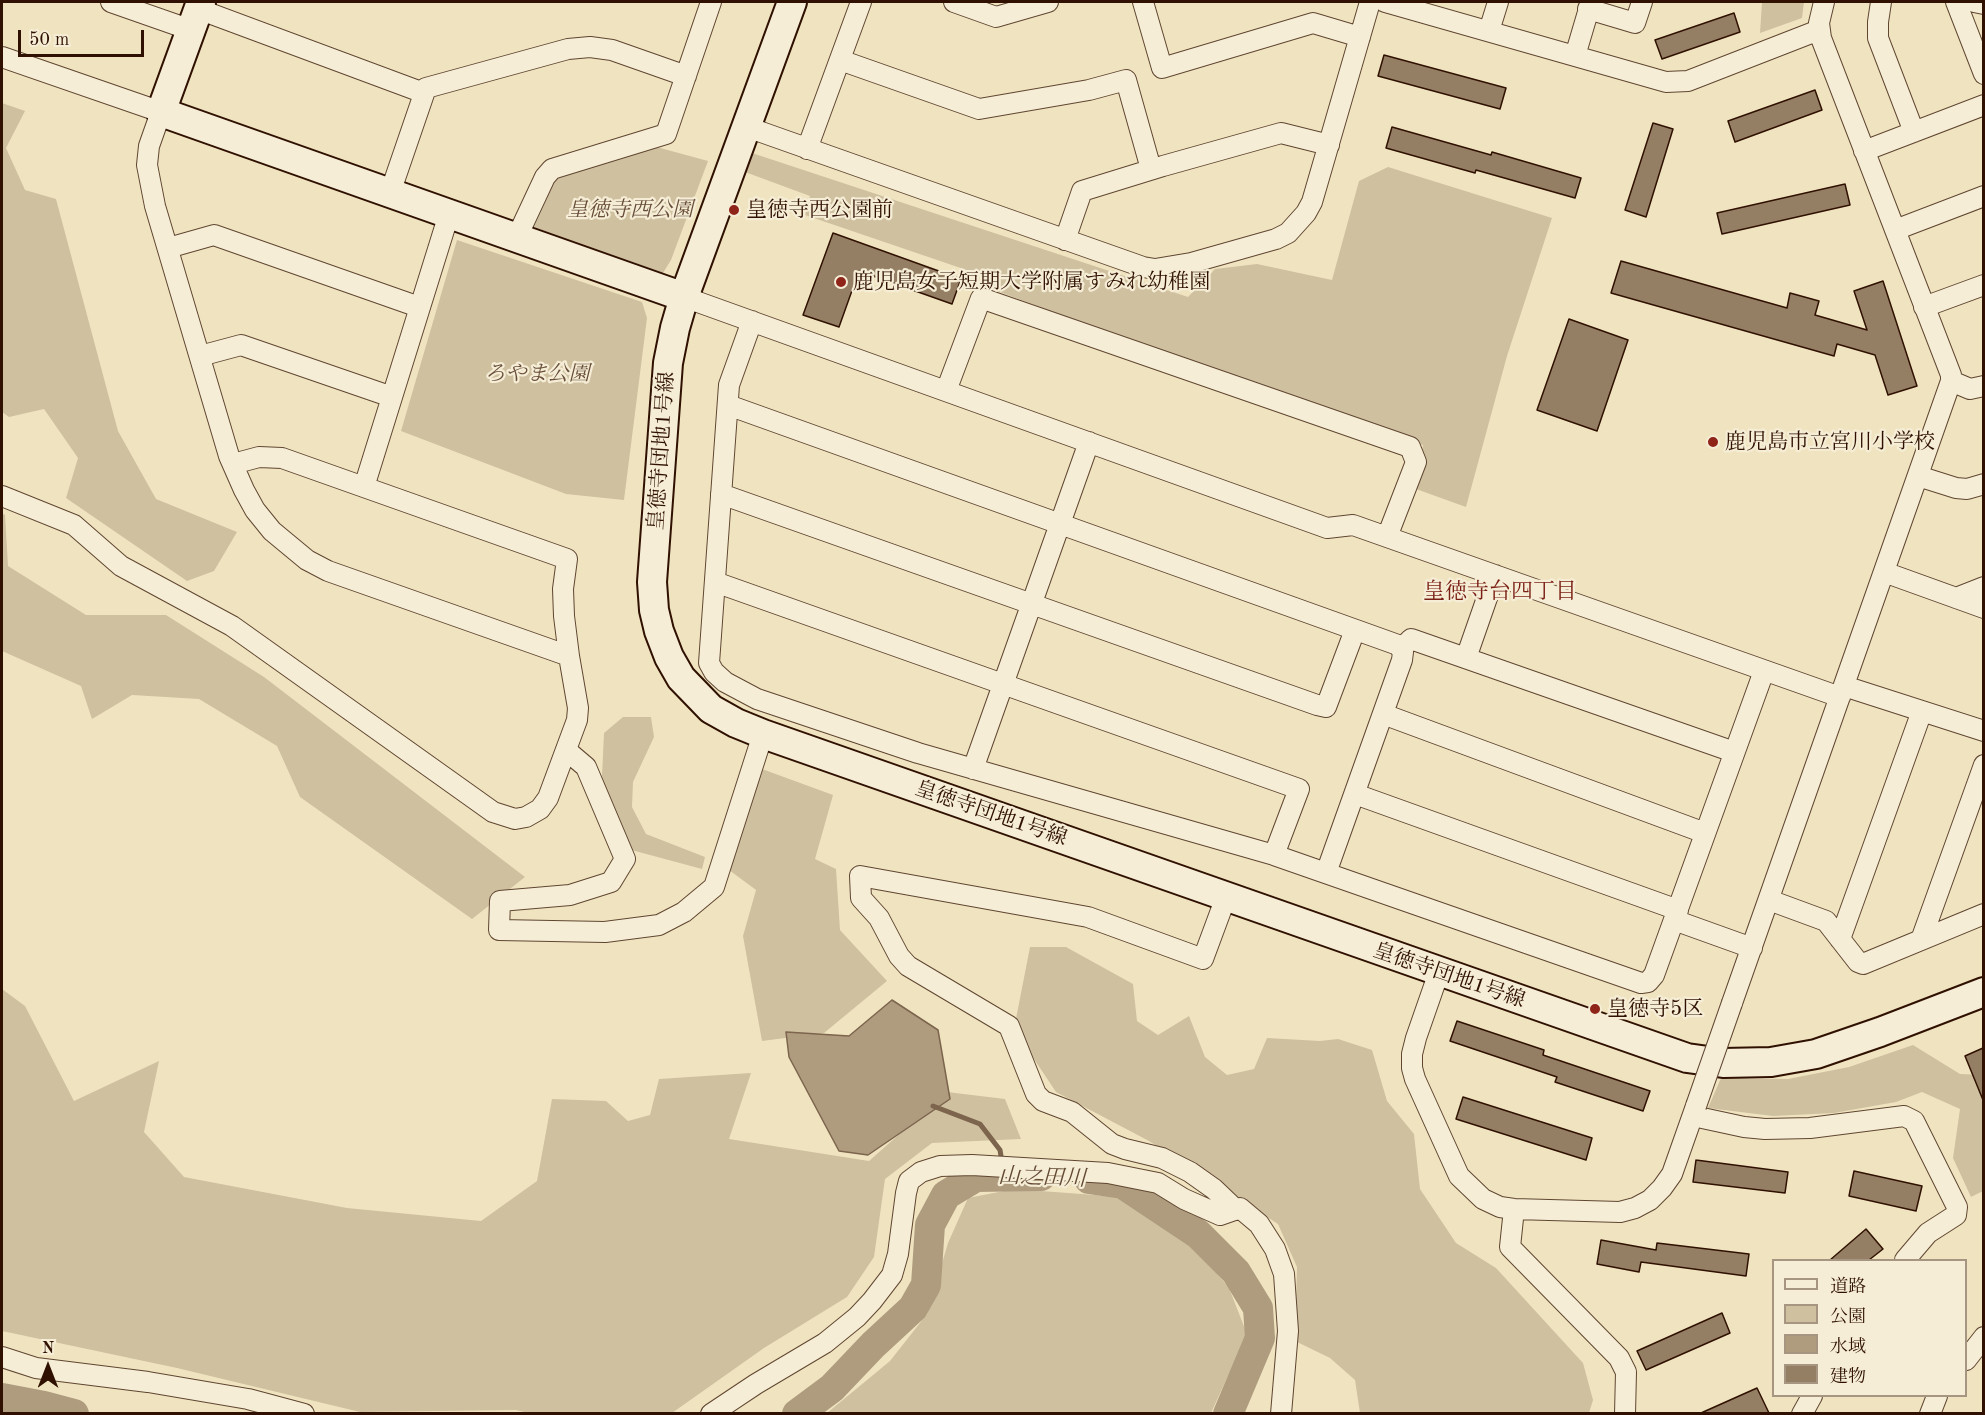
<!DOCTYPE html>
<html>
<head>
<meta charset="utf-8">
<style>
  body { margin:0 }
  #map { position:relative; width:1985px; height:1415px; overflow:hidden; background:#f0e4c0; font-family:"Old Standard TT","Noto Serif JP",serif }
  canvas { display:block }
  .frame { position:absolute; inset:0; border:3px solid #301101; pointer-events:none }
  .legend { position:absolute; left:1772px; top:1259px; width:195px; height:138px; box-sizing:border-box; background:#f5edd6; border:2px solid #a69581; margin:0; padding:8px 10px; list-style:none; font-size:18px; color:#301101 }
  .legend li { display:flex; align-items:center; gap:12px; height:30px }
  .legend b { width:30px; border:2px solid #a69581 }
  .north { position:absolute; left:18px; top:1337px; width:60px; height:60px; -webkit-text-stroke:4px #f5edd6; paint-order:stroke; rotate:0deg; font-size:16px; font-weight:700; line-height:24px; text-align:center; color:#301101 }
  .north::after { content:''; display:block; margin:auto; width:21px; height:27px; background:#301101; clip-path:polygon(50% 0,100% 100%,50% 72%,0 100%) }
  .scale { position:absolute; left:18px; top:30px; width:126px; height:27px; box-sizing:border-box; border:3px solid #301101; border-top:0; padding-left:8px; font-size:18px; line-height:21px; white-space:nowrap; color:#301101; -webkit-text-stroke:4px #f5edd6; paint-order:stroke }
</style>
</head>
<body>
<div id="map">
<canvas width="1985" height="1415"></canvas>
<div class="frame"></div>
<ul class="legend">
<li><b style="height:8px;background:#f5edd6"></b>道路</li>
<li><b style="height:16px;background:#cfc0a0"></b>公園</li>
<li><b style="height:16px;background:#af9c7f"></b>水域</li>
<li><b style="height:16px;background:#947f64"></b>建物</li>
</ul>
<div class="north">N</div>
<div class="scale">50 m</div>
</div>
<script>
const context = document.querySelector('canvas').getContext('2d');
context.lineJoin = 'round';
function fillPath(path, color) {
  context.fillStyle = color;
  context.fill(path, 'evenodd');
}
function poly(rows) {
  const path = new Path2D();
  for (const r of rows) {
    path.moveTo(r[0], r[1]);
    for (let i = 2; i < r.length; i += 2) path.lineTo(r[i], r[i + 1]);
  }
  return path;
}
function stroke(path, color, width, dash) {
  context.strokeStyle = color;
  context.lineWidth = width;
  context.lineCap = dash ? 'butt' : 'round';
  context.setLineDash(dash || []);
  context.stroke(path);
}
function label(font, color, halo, rows, align = 'center') {
  context.font = font + ' "Old Standard TT","Noto Serif JP",serif';
  context.lineWidth = 4.5;
  context.setLineDash([]);
  context.textBaseline = 'middle';
  context.strokeStyle = halo;
  context.fillStyle = color;
  for (const [text, x, y, turn = 0] of rows) {
    context.save();
    context.translate(x, y);
    context.rotate((+turn || 0) * Math.PI / 180);
    context.textAlign = isNaN(turn) ? turn : align;
    if (halo) context.strokeText(text, 0, 0);
    context.fillText(text, 0, 0);
    context.restore();
  }
}
fillPath(poly([
  [1762,2,1804,2,1802,18,1760,33],
  [2,103,25,111,6,148,25,190,56,199,118,431,156,499,237,532,214,571,187,581,66,498,78,458,44,409,9,417,2,412],
  [653,146,708,161,671,260,663,273,643,277,534,227,555,181,561,174],
  [752,153,1188,297,1215,269,1257,264,1332,280,1359,181,1388,167,1552,218,1507,356,1466,507,1416,489,1423,445,1294,402,989,288,990,278,805,215,810,196,745,172],
  [457,240,642,302,647,318,624,500,566,494,401,431],
  [2,513,5,515,8,566,86,615,166,615,264,677,525,877,472,919,300,797,277,746,199,699,132,695,92,719,81,686,2,651],
  [623,717,651,717,654,737,633,782,632,807,646,834,705,857,702,869,624,848,610,816,602,776,604,733],
  [762,769,833,795,815,859,836,869,840,930,887,981,824,1033,762,1041,743,936,756,890,725,867],
  [1030,947,1066,947,1133,984,1137,1021,1158,1035,1189,1016,1205,1057,1227,1075,1254,1069,1267,1038,1320,1041,1338,1039,1372,1050,1387,1101,1414,1134,1420,1189,1456,1243,1496,1268,1583,1363,1593,1400,1589,1413,1360,1413,1355,1380,1330,1358,1295,1341,1297,1267,1278,1224,1149,1141,1056,1092,1014,1029],
  [2,989,25,1006,74,1101,159,1061,144,1132,184,1177,347,1208,481,1221,537,1181,552,1099,606,1101,628,1121,650,1115,659,1079,751,1073,729,1139,869,1161,947,1092,1005,1099,1021,1139,932,1143,885,1179,874,1257,847,1297,764,1348,672,1413,532,1414,516,1410,360,1412,177,1368,2,1331],
  [1913,1045,1960,1074,1983,1075,1983,1191,1971,1197,1953,1158,1960,1109,1922,1092,1896,1102,1834,1113,1773,1116,1708,1108,1721,1078,1788,1079,1849,1067],
  [1014,1189,1122,1197,1192,1243,1229,1288,1247,1334,1211,1413,827,1413,890,1361,927,1314,948,1243,968,1198]
]), '#cfc0a0');
const water = poly([
  [892,1000,938,1030,950,1099,868,1155,839,1151,789,1057,786,1032,849,1036,892,1000]
]);
fillPath(water, '#af9c7f');
stroke(water, '#7c644d', 1.5);
stroke(poly([
  [933,1106,980,1124,1000,1150,1002,1162]
]), '#7c644d', 5);
stroke(poly([
  [1089,1179,1123,1184,1198,1234,1236,1272,1258,1308,1260,1338,1228,1414],
  [2,1398,44,1406,74,1414],
  [797,1414,832,1388,873,1345,913,1308,926,1285,930,1225,946,1195,976,1177,1041,1176]
]), '#af9c7f', 30);
const building = poly([
  [1734,13,1740,32,1662,59,1655,40,1734,13],
  [1384,55,1506,88,1500,109,1378,76,1384,55],
  [1815,90,1822,110,1735,142,1728,121,1815,90],
  [1653,123,1673,129,1646,217,1625,210,1653,123],
  [1392,127,1491,155,1492,152,1581,178,1575,198,1476,170,1475,173,1386,148,1392,127],
  [1845,184,1850,205,1722,234,1717,213,1845,184],
  [833,233,961,279,952,304,859,271,839,327,803,315,833,233],
  [1621,261,1787,308,1790,293,1819,301,1815,315,1867,330,1854,291,1883,281,1917,386,1888,395,1875,355,1837,344,1834,356,1611,293,1621,261],
  [1569,319,1628,340,1597,431,1537,410,1569,319],
  [1457,1021,1544,1050,1543,1055,1650,1091,1643,1111,1555,1082,1557,1077,1450,1041,1457,1021],
  [1983,1048,1983,1100,1965,1056,1983,1048],
  [1463,1097,1592,1138,1586,1160,1456,1119,1463,1097],
  [1696,1160,1788,1172,1785,1193,1693,1182,1696,1160],
  [1854,1171,1922,1186,1916,1211,1849,1196,1854,1171],
  [1866,1229,1883,1249,1869,1260,1830,1260,1866,1229],
  [1601,1240,1656,1250,1657,1243,1749,1254,1746,1276,1641,1262,1639,1272,1597,1264,1601,1240],
  [1722,1313,1730,1333,1646,1370,1637,1351,1722,1313],
  [1757,1388,1769,1413,1701,1413,1757,1388]
]);
fillPath(building, '#947f64');
stroke(building, '#301101', 1.5);
const street = poly([
  [111,2,191,30],
  [954,2,996,17,1048,2],
  [1143,2,1162,68,1313,23,1360,37],
  [1385,2,1666,82,1688,81,1819,30],
  [1881,2,1878,22,1878,38,1914,132],
  [1956,2,1984,74],
  [1974,2,1984,4],
  [198,9,424,93],
  [1588,9,1635,23,1642,2],
  [1489,31,1498,2],
  [1575,56,1591,2],
  [2,57,161,112,149,146,147,165,155,206,229,456,244,490,255,510,272,531,307,560,328,571,569,656],
  [840,60,979,109,1089,90,1126,80,1151,169],
  [747,127,1143,267,1155,269,1191,263,1276,239,1288,233,1306,213,1312,202,1370,2],
  [807,149,861,2],
  [1864,151,1984,105],
  [390,193,426,88,568,49,590,47,612,50,686,76],
  [1895,230,1984,196],
  [516,239,545,177,552,169,666,134,711,2],
  [1065,240,1082,191,1163,166,1281,133,1329,145],
  [168,248,214,235,419,307],
  [684,297,1327,528,1353,525,1840,697],
  [1924,307,1984,285],
  [752,321,729,385,709,663,714,672,725,682,757,699,918,753,1274,855,1641,983,1648,982,1654,975,1764,671],
  [200,356,241,345,392,397],
  [1951,381,1970,389,1984,386],
  [946,391,981,298,1410,447,1416,462,1387,537],
  [728,405,1398,645,1403,652,1402,660,1326,873],
  [1918,476,1956,488,1967,489,1984,484],
  [364,487,449,214],
  [721,494,1317,705,1326,707,1355,630],
  [2,496,74,525,121,566,232,626,493,812,515,819,526,817,540,809,548,798,577,720,578,708,569,656,564,616,563,589,567,559,282,458,259,457,233,464],
  [1884,572,1984,608],
  [715,582,1299,789,1274,855],
  [1956,598,1984,587],
  [1401,649,1411,639,1734,752],
  [1466,658,1495,575],
  [1844,686,1984,731],
  [1383,714,1705,833],
  [566,750,586,767,625,859,611,882,570,895,500,901,499,930,605,932,659,925,684,912,714,887,763,734],
  [973,769,1089,442],
  [1355,794,1678,910],
  [1226,897,1203,959,1088,917,860,876,861,898,879,918,899,956,908,966,1009,1026,1036,1094,1043,1101,1072,1112,1112,1144,1125,1149,1162,1158,1190,1172,1214,1189,1236,1210],
  [1769,900,1826,921,1858,962,1863,964,1984,914],
  [1674,920,1752,948],
  [1840,939,1922,711],
  [1921,940,1984,765],
  [1439,972,1416,1038,1412,1054,1412,1068,1415,1079,1459,1176,1483,1199,1500,1207,1514,1209,1620,1212,1635,1208,1650,1200,1662,1188,1672,1174,1696,1106],
  [1732,1003,1951,381,1951,375,1821,38,1819,23,1824,2],
  [1693,1116,1744,1127,1765,1129,1810,1128,1904,1116,1914,1121,1957,1207,1956,1215,1928,1233,1905,1260],
  [1514,1209,1510,1247,1619,1358,1626,1372,1625,1414],
  [2,1357,36,1368,148,1382,248,1399,304,1414],
  [1966,1360,1984,1337],
  [711,1414,756,1384,825,1343,857,1317,872,1301,892,1275,898,1254,906,1193,909,1181,921,1172,940,1166,972,1165,1108,1173,1158,1183,1184,1199,1220,1215,1240,1208,1259,1224,1275,1249,1284,1274,1288,1331,1281,1414],
  [1802,1414,1812,1396],
  [1930,1414,1937,1396]
]);
const secondary = poly([
  [201,2,161,112,684,297],
  [792,2,684,297,675,328,668,363,652,582,654,610,659,631,669,657,681,678,711,709,736,723,763,734,1687,1058,1723,1063,1771,1062,1816,1054,1880,1032,1984,992]
]);
stroke(street, '#604631', 22);
stroke(secondary, '#301101', 32);
stroke(street, '#f5edd6', 20);
stroke(secondary, '#f5edd6', 28);
const streetBridge = poly([
  [1696,1106,1732,1003]
]);
stroke(streetBridge, '#604631', 22, []);
stroke(streetBridge, '#f5edd6', 20);
for (const [x, y, r, color] of [
  [734,210,6,"#8f2418"],
  [841,282,6,"#8f2418"],
  [1713,442,6,"#8f2418"],
  [1595,1009,6,"#8f2418"]
]) {
  const dot = new Path2D();
  dot.arc(x, y, r, 0, 2 * Math.PI);
  context.fillStyle = color;
  context.fill(dot);
  stroke(dot, '#f5edd6', 2);
}
label('italic 21px', '#684e39', '#f5edd6', [
  ["皇徳寺西公園",630,210],
  ["ろやま公園",537,374]
]);
label('21px', '#301101', '#f5edd6', [
  ["皇徳寺西公園前",746,210],
  ["鹿児島女子短期大学附属すみれ幼稚園",853,282],
  ["鹿児島市立宮川小学校",1725,442],
  ["皇徳寺5区",1607,1009]
], 'left');
label('21px', '#301101', '#f5edd6', [
  ["皇徳寺団地1号線",662,451,-86],
  ["皇徳寺団地1号線",991,814,19],
  ["皇徳寺団地1号線",1449,976,19]
]);
label('22px', '#7a1f14', '#f5edd6', [
  ["皇徳寺台四丁目",1500,592]
]);
label('italic 22px', '#634933', '#f5edd6', [
  ["山之田川",1042,1178,2]
]);
</script>
</body>
</html>
